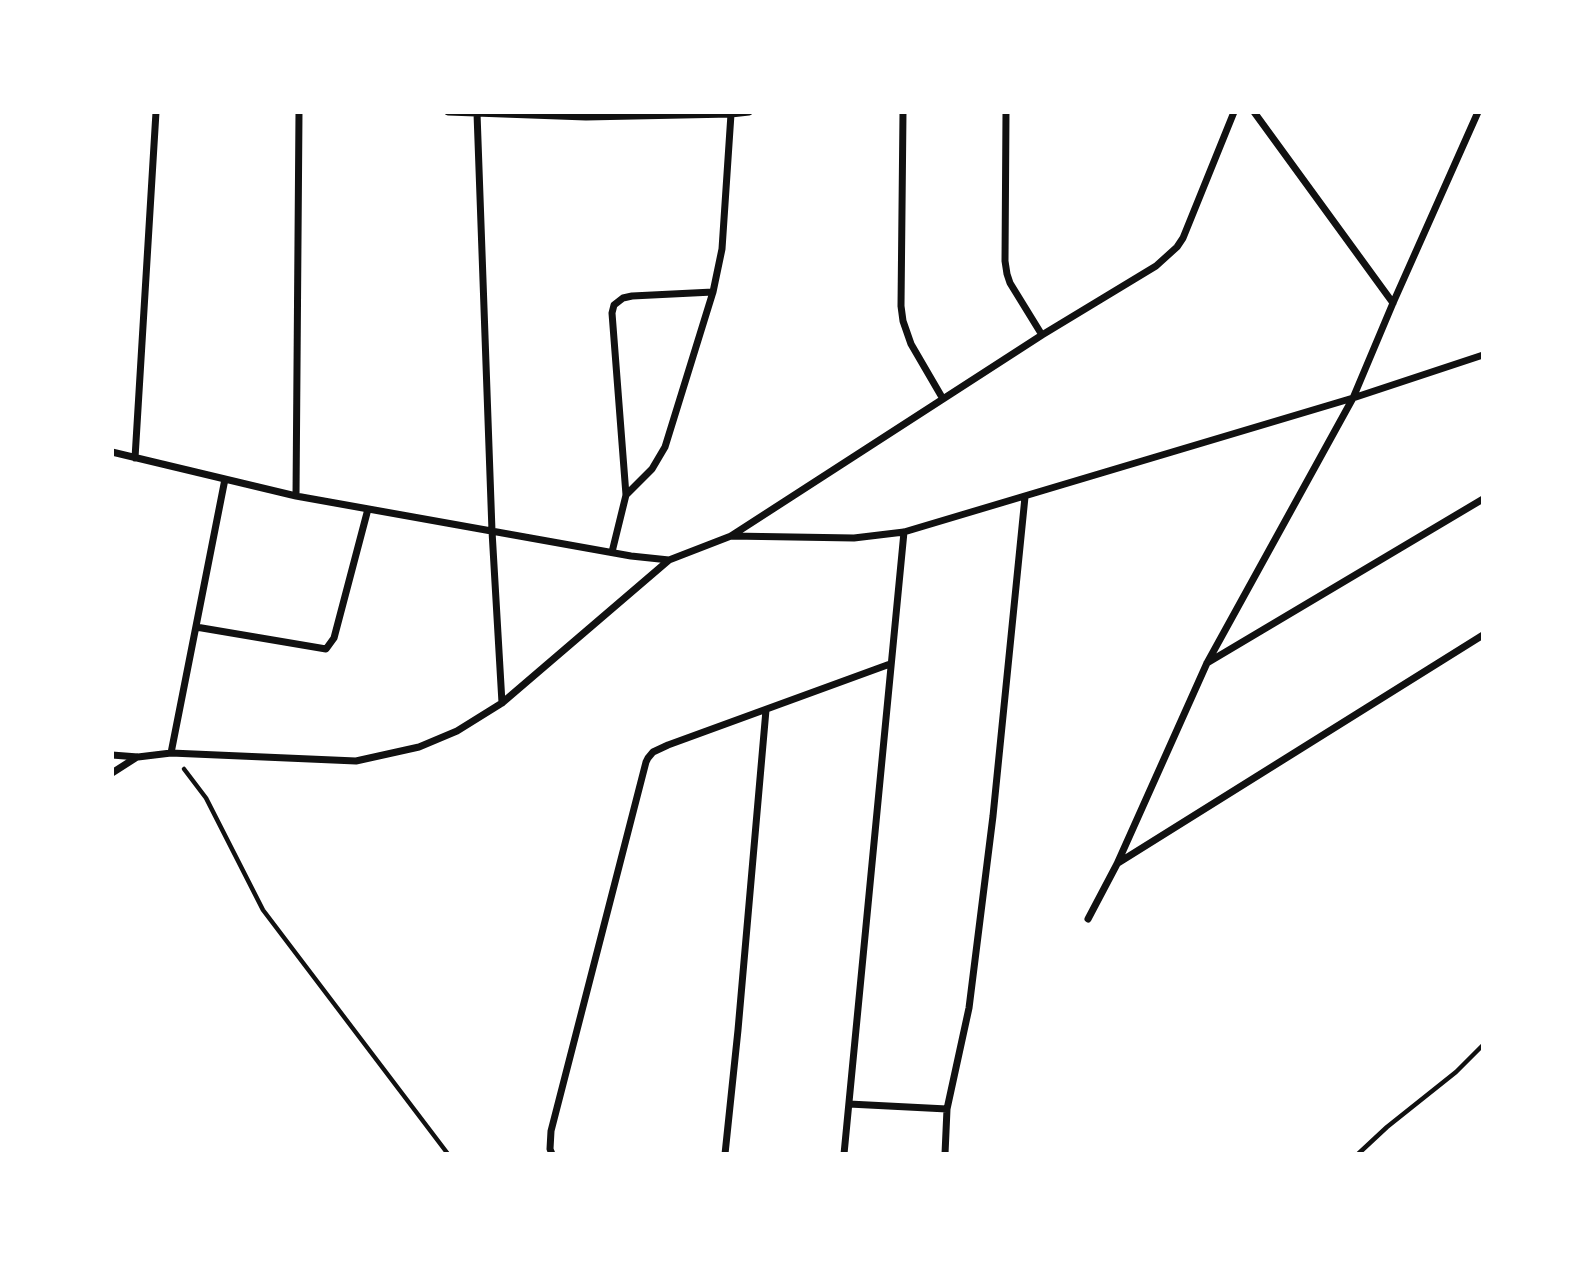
<!DOCTYPE html>
<html>
<head>
<meta charset="utf-8">
<style>
  body { margin:0 }
  #map { position:relative; width:1595px; height:1266px; overflow:hidden; background:#fff; font-family:Quicksand,sans-serif }
  canvas { display:block }
  .frame { position:absolute; inset:0; border:114px solid #fff; pointer-events:none }
</style>
</head>
<body>
<div id="map">
<canvas width="1595" height="1266"></canvas>
<div class="frame"></div>
</div>
<script>
const context = document.querySelector('canvas').getContext('2d');
context.lineJoin = 'round';
function poly(rows) {
  const path = new Path2D();
  for (const r of rows) {
    path.moveTo(r[0], r[1]);
    for (let i = 2; i < r.length; i += 2) path.lineTo(r[i], r[i + 1]);
  }
  return path;
}
function stroke(path, color, width, dash) {
  context.strokeStyle = color;
  context.lineWidth = width;
  context.lineCap = dash ? 'butt' : 'round';
  context.setLineDash(dash || []);
  context.stroke(path);
}
stroke(poly([
  [184,769,206,798,263,910,448,1154],
  [1358,1154,1387,1127,1456,1072,1483,1045]
]), '#111', 4.5);
stroke(poly([
  [448,112,586,117,731,114,749,112],
  [903,112,901,306,903,321,911,344,943,399],
  [1006,112,1005,261,1007,274,1010,283,1042,335],
  [1254,112,1393,303],
  [477,113,492,531,502,703],
  [112,452,296,496,631,556,669,560],
  [135,458,156,112],
  [626,495,652,469,665,447,713,292,722,249,731,114],
  [296,496,299,112],
  [731,536,854,538,904,532,1353,398,1483,355],
  [612,552,626,495,612,313,614,305,623,298,632,296,713,292],
  [196,627,326,649,334,638,368,509],
  [1207,663,1483,499],
  [171,753,225,479],
  [112,755,138,757,171,753,356,761,419,747,457,731,502,703,669,560,731,536,1042,335,1156,266,1177,247,1183,238,1234,112],
  [112,773,137,757],
  [1118,863,1483,635],
  [1088,919,1117,864,1207,663,1353,398,1393,303,1478,112],
  [849,1104,947,1109,969,1008,993,816,1025,497],
  [552,1154,550,1149,551,1131,646,762,648,758,653,752,668,745,890,664],
  [725,1154,738,1030,766,710],
  [844,1154,904,532],
  [945,1154,947,1109]
]), '#111', 7);
</script>
</body>
</html>
